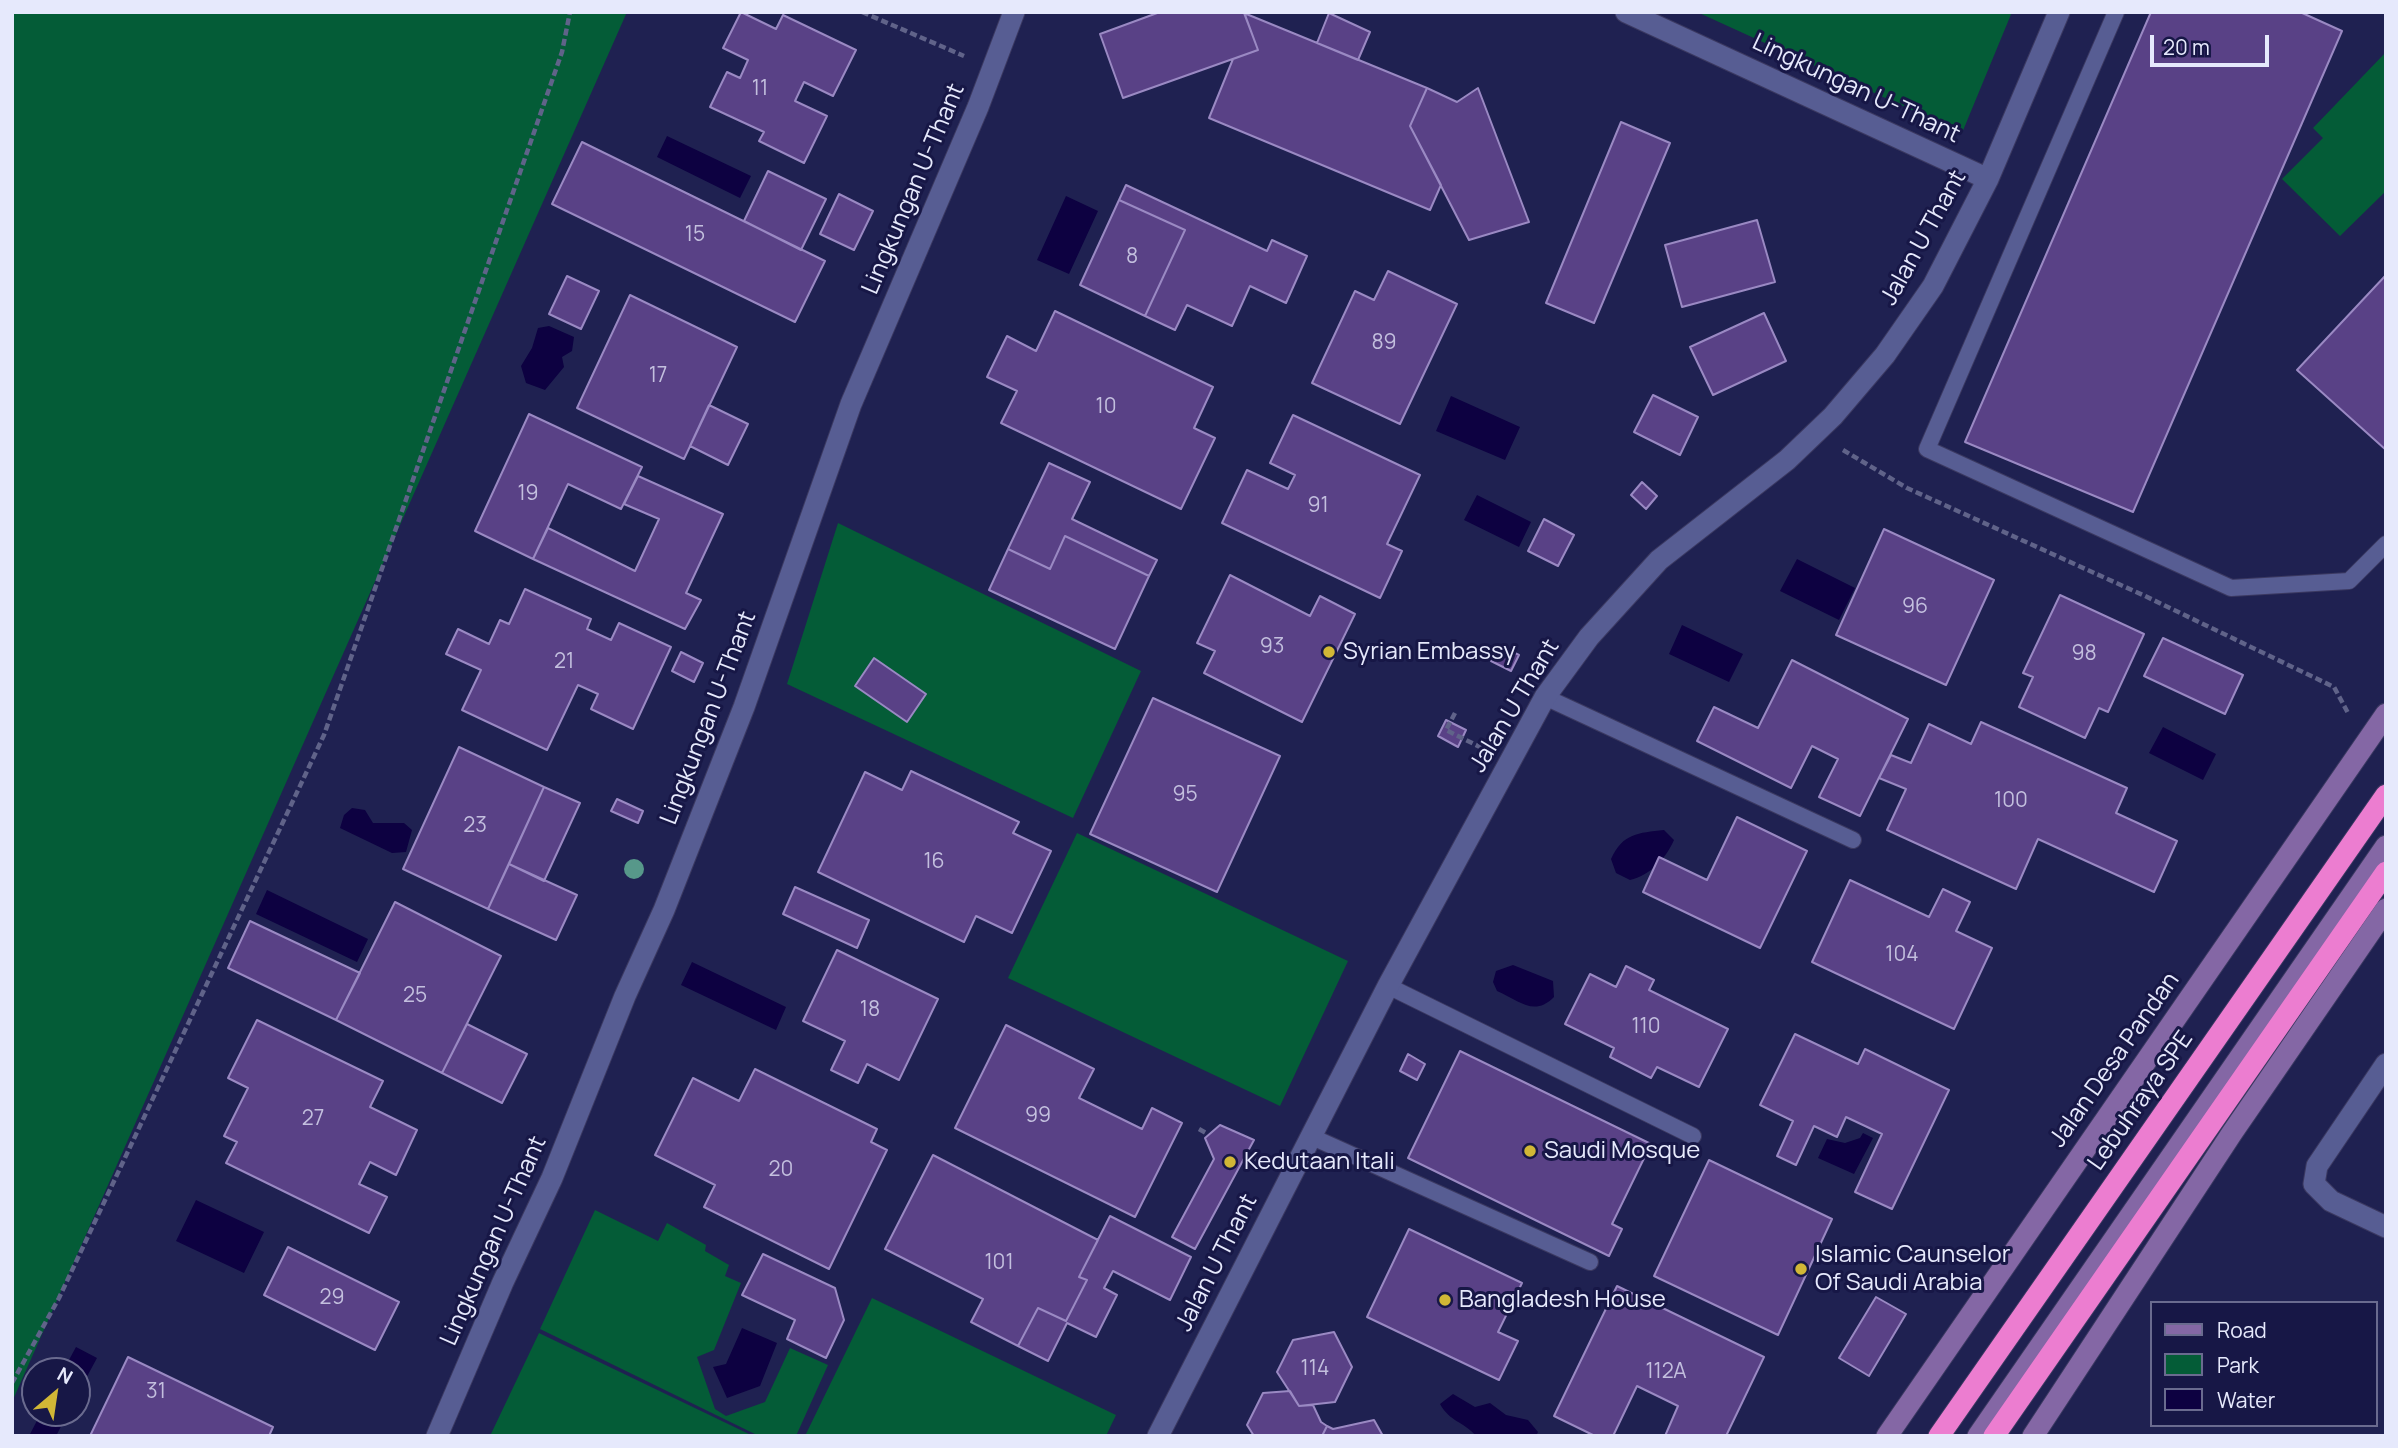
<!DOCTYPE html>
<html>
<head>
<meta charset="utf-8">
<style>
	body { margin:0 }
	#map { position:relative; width:2398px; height:1448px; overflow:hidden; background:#1f2151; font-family:Manrope,sans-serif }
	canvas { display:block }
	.frame { position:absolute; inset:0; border:14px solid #e6e9fc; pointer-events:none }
	.legend { position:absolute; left:2150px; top:1301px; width:228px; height:126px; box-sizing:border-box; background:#171746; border:2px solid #6a6b8f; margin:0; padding:9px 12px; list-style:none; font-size:21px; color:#e6e9fc }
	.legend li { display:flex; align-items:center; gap:14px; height:35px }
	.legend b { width:35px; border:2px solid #6a6b8f }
	.north { position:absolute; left:21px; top:1357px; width:70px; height:70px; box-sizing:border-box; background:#171746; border:2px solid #6a6b8f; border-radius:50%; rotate:29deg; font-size:19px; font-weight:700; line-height:28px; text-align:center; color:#e6e9fc }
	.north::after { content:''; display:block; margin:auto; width:24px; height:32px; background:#d1b736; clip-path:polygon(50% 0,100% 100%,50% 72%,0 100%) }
	.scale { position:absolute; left:2150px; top:35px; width:119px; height:32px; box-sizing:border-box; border:4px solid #e6e9fc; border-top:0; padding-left:9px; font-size:21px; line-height:24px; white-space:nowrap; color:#e6e9fc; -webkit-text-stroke:5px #171746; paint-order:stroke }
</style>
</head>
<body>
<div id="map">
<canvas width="2398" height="1448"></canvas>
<div class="frame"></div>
<ul class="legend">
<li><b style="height:9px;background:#8467a5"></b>Road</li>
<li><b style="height:19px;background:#045c37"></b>Park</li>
<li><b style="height:19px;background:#0d0141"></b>Water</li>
</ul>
<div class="north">N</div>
<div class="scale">20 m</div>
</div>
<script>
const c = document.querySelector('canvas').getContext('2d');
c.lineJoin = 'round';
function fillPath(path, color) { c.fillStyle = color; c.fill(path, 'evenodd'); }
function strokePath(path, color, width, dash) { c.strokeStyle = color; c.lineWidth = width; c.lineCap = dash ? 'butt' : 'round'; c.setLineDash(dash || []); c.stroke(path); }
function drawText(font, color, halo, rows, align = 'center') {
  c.font = font + ' Manrope,sans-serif'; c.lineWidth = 6; c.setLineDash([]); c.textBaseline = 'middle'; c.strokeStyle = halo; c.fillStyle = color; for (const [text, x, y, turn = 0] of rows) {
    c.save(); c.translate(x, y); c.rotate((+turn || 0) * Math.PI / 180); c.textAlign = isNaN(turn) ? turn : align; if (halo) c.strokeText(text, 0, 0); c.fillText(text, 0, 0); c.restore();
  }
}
fillPath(new Path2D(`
	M12 12H627L12 1402Z
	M1697 12H2012L1962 133Z
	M2386 52V191L2340 236 2282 179 2323 138 2313 128Z
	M838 523 1141 671 1073 818 787 684Z
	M1077 833 1348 961 1280 1106 1008 978Z
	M595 1210 658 1241 667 1223 706 1245 705 1251 729 1265 725 1276 741 1283 714 1350 697 1357 715 1409 726 1416 765 1402 790 1348 828 1365 796 1436H759L540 1329Z
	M872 1298 1116 1415 1106 1436H805Z
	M539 1333 753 1436H490Z`), '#045c37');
fillPath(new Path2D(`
	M667 136 751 176 740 198 657 157Z
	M1066 196 1098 211 1069 274 1037 260Z
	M549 326 574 337 572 351 562 357 564 367 545 390 526 383 521 366 532 348 538 328Z
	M1451 396 1520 427 1505 460 1436 431Z
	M1477 495 1531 522 1519 547 1464 520Z
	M1797 559 1855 588 1839 620 1780 591Z
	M1682 625 1743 654 1729 682 1669 654Z
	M2163 727 2216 754 2203 780 2149 753Z
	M352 808 365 810 373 823H404L412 830 406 852 392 853 340 828 344 815Z
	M1664 830 1674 840C1665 860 1650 875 1630 880L1616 873 1611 859C1623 833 1638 833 1664 830Z
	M267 890 368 939 357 962 256 914Z
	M692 962 786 1007 776 1030 681 985Z
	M1513 965 1553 981 1554 997C1534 1017 1520 1001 1497 991L1493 982 1496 971Z
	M1863 1133 1873 1138 1854 1174 1818 1158 1827 1139 1845 1143 1860 1138Z
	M196 1200 264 1232 244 1273 176 1241Z
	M742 1328 777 1343 760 1386 727 1398 713 1367 726 1364Z
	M76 1347 97 1358 77 1395V1371H63Z
	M1453 1394 1475 1407 1490 1403 1506 1415 1528 1420 1538 1432 1536 1436H1476C1463 1421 1450 1422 1440 1404Z
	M41 1413H68L56 1436H29Z`), '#0d0141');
const building = new Path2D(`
	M741 12 776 29 783 15 856 50 833 96 804 82 795 101 827 116 804 163 759 141 764 132 710 107 727 72 740 78 748 60 723 48Z
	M1160 12H1244L1258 50 1123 98 1100 34Z
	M2151 12H2300L2342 31 2133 512 1965 442Z
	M1244 13 1427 88 1410 126 1441 185 1430 210 1209 118 1233 59 1258 50Z
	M1329 13 1370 32 1358 60 1317 43Z
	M1427 88 1457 102 1478 88 1529 222 1469 240 1410 126Z
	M1621 122 1670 143 1594 323 1546 303Z
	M582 142 825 261 795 322 552 204Z
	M768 171 826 199 801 250 744 221Z
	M1126 185 1267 251 1272 240 1307 256 1286 303 1250 286 1232 326 1187 305 1175 330 1145 316 1185 230 1119 200Z
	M839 194 873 211 854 250 820 234Z
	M1119 200 1185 230 1145 316 1080 285Z
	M1757 220 1775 282 1682 307 1665 245Z
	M1388 271 1457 304 1400 424 1312 383 1355 291 1374 300Z
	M2386 275V450L2297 370Z
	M567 276 599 291 581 329 549 314Z
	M630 295 737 347 684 459 577 408Z
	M1055 311 1213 387 1194 428 1215 438 1181 509 1001 423 1017 391 987 377 1007 336 1036 351Z
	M1764 313 1786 361 1713 395 1690 347Z
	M1653 395 1698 417 1680 455 1634 432Z
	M709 405 748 424 728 465 690 446Z
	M529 414 642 467 621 509 568 484 533 559 475 531Z
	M1293 415 1420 475 1387 544 1402 551 1380 598 1222 523 1247 470 1288 489 1295 475 1270 463Z
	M1049 463 1090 482 1072 519 1157 560 1149 576 1065 536 1050 569 1008 549Z
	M638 476 723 514 686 593 701 600 685 629 533 559 548 528 635 571 659 519 624 504Z
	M1642 482 1657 496 1646 509 1631 495Z
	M1544 519 1574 535 1558 566 1528 551Z
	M1884 529 1994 580 1946 685 1836 635Z
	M1065 536 1149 576 1115 649 989 590 1008 549 1050 569Z
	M1230 575 1310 616 1320 596 1355 614 1302 722 1204 673 1215 651 1197 643Z
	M525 589 591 619 587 629 611 640 619 623 671 647 633 729 591 709 598 694 578 685 547 750 462 710 481 670 446 654 458 629 489 644 500 620 509 624Z
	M2060 595 2144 634 2108 712 2099 708 2085 738 2019 707 2033 677 2023 673Z
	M2163 638 2243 675 2225 714 2144 676Z
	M1499 645 1519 655 1511 671 1491 661Z
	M681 652 703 663 694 682 672 671Z
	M874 658 926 694 907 722 855 686Z
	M1792 660 1908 719 1860 816 1819 797 1838 759 1812 746 1791 788 1697 741 1714 707 1758 728Z
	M1153 698 1280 756 1217 892 1090 834Z
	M1446 720 1466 730 1458 747 1438 736Z
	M1981 722 2127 788 2116 813 2177 841 2154 892 2038 839 2016 889 1887 830 1906 789 1879 778 1891 755 1911 763 1929 724 1971 744Z
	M459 747 544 787 488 909 403 869Z
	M911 771 1019 822 1013 833 1051 851 1012 933 976 916 964 942 818 872 865 772 902 790Z
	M544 787 580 803 544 881 509 864Z
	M617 799 643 811 638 823 611 811Z
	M1737 817 1807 851 1760 948 1643 892 1659 857 1707 880Z
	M509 864 577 895 556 940 488 909Z
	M1850 880 1929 917 1943 889 1970 902 1956 931 1992 948 1954 1029 1812 962Z
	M795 887 869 920 857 948 783 914Z
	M395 902 501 956 442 1073 336 1020Z
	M250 921 360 973 336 1020 228 968Z
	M837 950 938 999 899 1080 867 1064 858 1083 831 1070 845 1041 803 1021Z
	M1626 966 1654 980 1649 990 1728 1029 1699 1087 1657 1067 1651 1078 1610 1057 1614 1048 1565 1024 1590 974 1616 987Z
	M257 1020 383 1081 370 1107 417 1130 396 1175 370 1162 359 1184 387 1197 369 1233 226 1163 237 1142 224 1136 248 1088 228 1078Z
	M467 1024 527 1054 502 1103 442 1073Z
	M1006 1025 1094 1069 1079 1098 1142 1129 1152 1108 1182 1123 1135 1217 955 1128Z
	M1795 1034 1858 1064 1865 1049 1949 1090 1892 1209 1855 1192 1882 1134 1846 1117 1837 1137 1814 1126 1796 1165 1777 1156 1793 1121 1760 1105Z
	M1460 1051 1651 1144 1612 1224 1622 1229 1609 1256 1408 1158Z
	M1408 1054 1425 1064 1417 1080 1400 1071Z
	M755 1069 877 1129 871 1142 887 1150 829 1269 704 1207 715 1185 655 1155 693 1078 739 1101Z
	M1220 1125 1254 1140 1195 1249 1172 1237 1214 1159 1205 1138Z
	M933 1155 1098 1240 1079 1277 1087 1280 1066 1321 1038 1308 1018 1346 971 1322 983 1299 885 1249Z
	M1709 1160 1832 1219 1778 1335 1654 1276Z
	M1110 1216 1191 1257 1170 1300 1113 1271 1104 1288 1117 1295 1096 1337 1067 1323 1048 1361 1018 1346 1038 1308 1066 1321 1087 1280 1079 1277Z
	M1409 1229 1522 1283 1498 1332 1518 1341 1499 1380 1367 1317Z
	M288 1247 399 1302 375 1350 264 1295Z
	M763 1254 835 1288 844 1320 826 1358 787 1339 795 1320 742 1295Z
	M1617 1286 1764 1357 1726 1436H1665L1678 1406 1637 1386 1613 1436H1595L1554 1416Z
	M1876 1297 1906 1314 1869 1376 1839 1358Z
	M1334 1332 1352 1367 1335 1402 1299 1406 1277 1372 1293 1340Z
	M128 1357 273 1427 269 1436H90Z
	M1290 1391 1299 1406 1313 1405 1321 1422 1327 1426 1322 1436H1254L1247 1425 1263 1393Z
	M1374 1420 1383 1436H1322L1327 1426 1333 1429Z`);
fillPath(building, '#594186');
strokePath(building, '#9a89c3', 2);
const lane = new Path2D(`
	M2116 12 1927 449 2231 588 2349 581 2386 544
	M1545 697 1853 840
	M1388 986 1693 1136
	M1310 1136 1590 1262`);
const street = new Path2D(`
	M1626 12 1988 179
	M2386 1064 2317 1166 2314 1184 2331 1201 2386 1227
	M437 1436 503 1282 552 1178 625 996 664 910 744 707 851 404 978 107 1014 12
	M1158 1436 1388 986 1545 697 1589 637 1659 560 1787 460 1833 416 1885 355 1933 286 1988 179 2059 12`);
const secondary = new Path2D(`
	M1887 1436 2386 714
	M1978 1436 2386 846
	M2033 1436 2232 1133 2386 909`);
const highway = new Path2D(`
	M1939 1436 2386 795
	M1994 1436 2386 872`);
strokePath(lane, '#3b3961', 18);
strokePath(street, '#3b3961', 23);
strokePath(secondary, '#3b3961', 23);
strokePath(highway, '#3b3961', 23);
strokePath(new Path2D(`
	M862 12 964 56
	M1843 450 1907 488 2145 596 2334 687 2348 713
	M1455 713 1446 730 1484 749
	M1199 1129 1206 1133
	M1246 1154 1264 1164
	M12 1383 59 1298 324 735 562 52 570 12`), '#606389', 4.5, [7, 3.5]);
strokePath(lane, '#575d93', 16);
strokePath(street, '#575d93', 21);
strokePath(secondary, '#8467a5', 21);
strokePath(highway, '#ec7dd0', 21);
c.fillStyle = '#57988a';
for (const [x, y] of [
	[634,869]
]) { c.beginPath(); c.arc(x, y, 10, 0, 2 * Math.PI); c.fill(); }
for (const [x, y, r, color] of [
	[1329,652,7,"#d1b736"],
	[1530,1151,7,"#d1b736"],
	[1230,1162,7,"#d1b736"],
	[1801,1269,7,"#d1b736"],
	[1445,1300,7,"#d1b736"]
]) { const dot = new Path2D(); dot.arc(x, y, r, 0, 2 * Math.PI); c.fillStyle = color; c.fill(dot); strokePath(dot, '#171746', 2.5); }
drawText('21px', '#c3bfde', null, [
	["11",760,89],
	["15",695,235],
	["8",1132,257],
	["89",1384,343],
	["17",658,376],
	["10",1106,407],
	["19",528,494],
	["91",1318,506],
	["96",1915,607],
	["93",1272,647],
	["98",2084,654],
	["21",564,662],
	["95",1185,795],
	["100",2011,801],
	["23",475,826],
	["16",934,862],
	["104",1902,955],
	["25",415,996],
	["18",870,1010],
	["110",1646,1027],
	["99",1038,1116],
	["27",313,1119],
	["20",781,1170],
	["101",999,1263],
	["29",332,1298],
	["114",1315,1369],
	["112A",1666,1372],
	["31",156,1392]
]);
drawText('24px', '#e6e9fc', '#171746', [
	["Lingkungan U-Thant",1856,89,25],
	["Lingkungan U-Thant",914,189,-67],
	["Jalan U Thant",1924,238,-61],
	["Jalan U Thant",1515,706,-59],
	["Lingkungan U-Thant",709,718,-69],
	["Jalan Desa Pandan",2115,1060,-55],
	["Lebuhraya SPE",2141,1101,-55],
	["Lingkungan U-Thant",494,1241,-66],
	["Jalan U Thant",1217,1263,-63]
]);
drawText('24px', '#e6e9fc', '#171746', [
	["Syrian Embassy",1343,652],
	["Saudi Mosque",1544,1151],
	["Kedutaan Itali",1244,1162],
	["Islamic Caunselor",1815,1255],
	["Of Saudi Arabia",1815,1283],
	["Bangladesh House",1459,1300]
], 'left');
</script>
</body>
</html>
